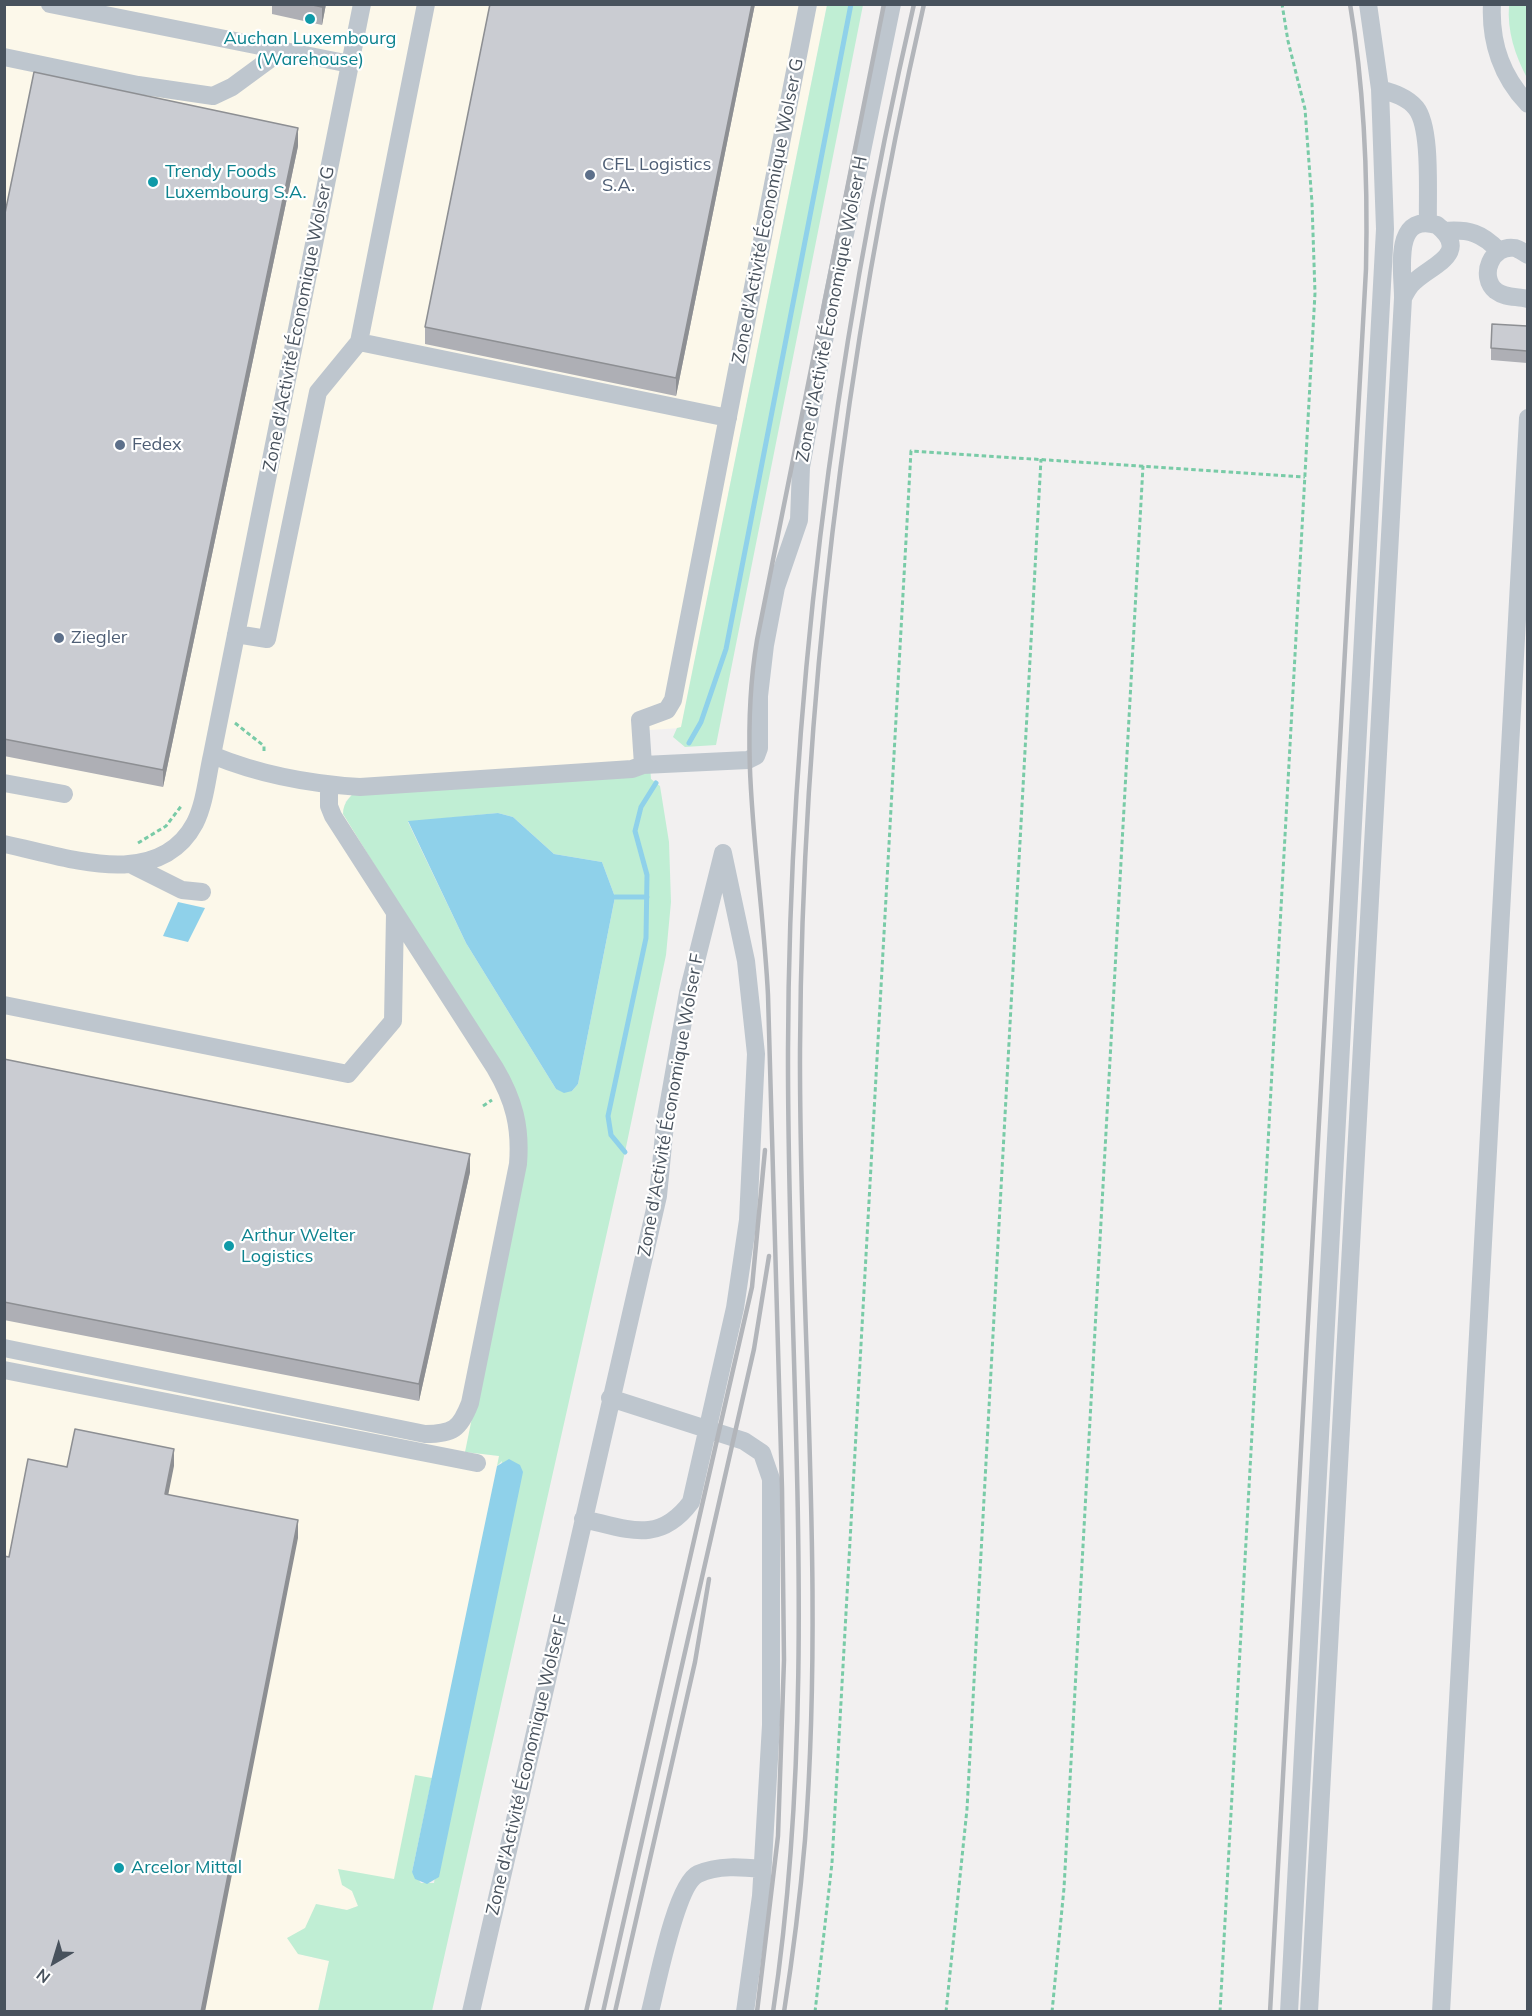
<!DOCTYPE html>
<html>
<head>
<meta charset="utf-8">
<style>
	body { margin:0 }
	#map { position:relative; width:1532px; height:2016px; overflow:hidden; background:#f2f0f0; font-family:Mulish,sans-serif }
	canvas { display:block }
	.frame { position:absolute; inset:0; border:6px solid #48525d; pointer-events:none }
	.north { position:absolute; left:24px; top:1932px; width:60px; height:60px; -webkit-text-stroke:4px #fff; paint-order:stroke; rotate:218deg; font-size:16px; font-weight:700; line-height:24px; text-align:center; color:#48525d }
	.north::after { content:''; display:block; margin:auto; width:21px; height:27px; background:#48525d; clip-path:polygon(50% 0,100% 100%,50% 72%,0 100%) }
</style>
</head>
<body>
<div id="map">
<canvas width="1532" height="2016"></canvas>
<div class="frame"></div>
<div class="north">N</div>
</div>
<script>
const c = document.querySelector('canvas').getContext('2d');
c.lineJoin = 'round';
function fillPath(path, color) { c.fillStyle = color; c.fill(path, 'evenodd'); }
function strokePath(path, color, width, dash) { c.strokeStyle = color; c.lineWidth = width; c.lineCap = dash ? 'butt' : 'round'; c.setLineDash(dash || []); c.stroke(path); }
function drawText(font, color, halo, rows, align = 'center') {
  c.font = font + ' Mulish,sans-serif'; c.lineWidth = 4.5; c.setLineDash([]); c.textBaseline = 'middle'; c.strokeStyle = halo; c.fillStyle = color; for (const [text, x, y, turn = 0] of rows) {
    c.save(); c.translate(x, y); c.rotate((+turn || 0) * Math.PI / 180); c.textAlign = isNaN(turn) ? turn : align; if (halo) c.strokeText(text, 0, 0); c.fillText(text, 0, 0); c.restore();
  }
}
fillPath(new Path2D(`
	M5 5H827L681 728 649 730 650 764 360 787 345 802 499 1066 525 1140 466 1452 499 1456 439 1877 394 1880 352 1891 358 1906 347 1910 316 1904 298 1954 329 1961 318 2011 5 2012Z`), '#fcf8ea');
fillPath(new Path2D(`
	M827 5H863L716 745 685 747 673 737 677 728 681 727Z
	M1509 5H1527V78C1515 55 1507 31 1509 5Z
	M650 764 651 779 660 786 669 842 671 902 666 955 625 1152 432 2011H318L329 1961 298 1954 287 1938 305 1928 316 1904 347 1910 358 1906 352 1891 342 1885 338 1869 394 1879 415 1775 432 1778 412 1872 421 1883H434L502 1461 497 1466 499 1456 465 1452 524 1163 499 1066 343 814C343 801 352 795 360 787ZM498 813 513 817 554 854 602 862 615 897 578 1084 572 1091 556 1089 466 943 408 822Z`), '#c0eed4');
fillPath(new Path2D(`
	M498 813 513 817 554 854 602 862 615 897 578 1084 572 1091 564 1093 556 1089 466 943 408 821Z
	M178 902 205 908 188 942 163 936Z
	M509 1459 520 1465 523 1472 439 1877 427 1884 415 1879 412 1872 497 1466Z`), '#8fd1ea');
strokePath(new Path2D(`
	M689 743 701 722 726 649 851 4
	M615 897H647
	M625 1152 611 1135 608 1116 646 938 647 875 635 831 641 807 656 783`), '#8fd1ea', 5);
strokePath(new Path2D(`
	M235 723 264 746V754
	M138 843 166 826 182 805
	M483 1106 492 1100
	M815 2012 832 1863 911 451 1305 477
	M946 2012 967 1809 1041 459
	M1052 2012 1064 1888 1143 466
	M1220 2012 1315 293 1312 203 1305 109 1288 41 1282 4`), '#79cba7', 3, [4.5, 3]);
strokePath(new Path2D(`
	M50 4 350 64
	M1492 4C1490 42 1502 77 1528 104
	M4 57 138 85 213 96 232 87 281 51
	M1380 89C1393 93 1407 97 1416 108 1432 128 1427 196 1428 223
	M1444 231C1469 229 1482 233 1499 251
	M1528 255C1524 253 1519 249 1515 248 1492 244 1478 276 1496 291 1505 298 1517 296 1528 299
	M359 342 728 418
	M236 634 267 639 318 392 359 342 426 4
	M212 755C258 774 311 784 360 787L632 769 643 765 748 760 756 756 759 748V696L765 645 776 587 799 520 801 467 831 303 892 4
	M643 765 640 720 667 710 673 700 808 4
	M4 783 64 794
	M4 844C64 856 158 893 195 823 205 803 207 777 212 755L362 4
	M134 866 182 890 202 892
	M4 1005 348 1074 393 1021 395 914
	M4 1348 425 1434C453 1434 460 1429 470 1403L518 1164C521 1127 514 1100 495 1068L333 816 329 806V785
	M4 1370 477 1463
	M610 1398 744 1441 762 1453 771 1479V1725L761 1896 745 2012
	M471 2012 658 1196 665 1124 688 993 723 853 746 961 756 1054 748 1220 735 1308 691 1502C659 1545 628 1529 583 1519
	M650 2012C657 1985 676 1884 698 1874 718 1865 741 1867 762 1869
	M1289 2012 1385 229 1380 89 1368 4
	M1309 2012 1403 298C1403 271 1392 212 1437 225 1472 254 1431 265 1414 282 1409 286 1406 292 1403 298
	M1441 2012 1528 418`), '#bec6ce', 18);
strokePath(new Path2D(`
	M586 2012 752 1287 765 1150
	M603 2012 754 1349 769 1256
	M615 2012 695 1662 709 1579
	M757 2012 778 1836 784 1660 782 1489 768 995C762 876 737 759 757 640L884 4
	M773 2012C821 1692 787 1371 788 1050 789 697 835 348 914 4
	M784 2012C793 1955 800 1898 805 1840 825 1577 799 1313 800 1050 802 697 846 348 924 4
	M1270 2012 1366 269C1368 180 1365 92 1350 4`), '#b2b5ba', 4.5);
fillPath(new Path2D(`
	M272 4H326L322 25 272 14Z
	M755 4 676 396 425 344V327Z
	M298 146 163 787 4 756V218Z
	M1527 326V363L1491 360V348Z
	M4 1059 470 1172 419 1401 4 1320Z`), '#aeafb5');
fillPath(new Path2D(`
	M322 4H326L322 25Z
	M752 4H755L676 396V378Z
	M298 128V146L163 787V770Z
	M470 1154V1172L419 1401V1384Z
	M174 1449V1466L165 1511V1494Z
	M298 1520V1538L205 2012H201Z`), '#8d8f93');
const building = new Path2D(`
	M308 4H322V7Z
	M490 4H752L676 378 425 327Z
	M34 72 298 128 163 770 4 739V218Z
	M1492 324 1527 326V351L1491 348Z
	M4 1059 470 1154 419 1384 4 1302Z
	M75 1429 174 1449 165 1494 298 1520 201 2012H4V1556L9 1557 28 1459 67 1467Z`);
fillPath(building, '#caccd2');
strokePath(building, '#8d8f93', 1.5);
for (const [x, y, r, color] of [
	[310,19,6,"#0f9aa8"],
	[590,175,6,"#5c6f8a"],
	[153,182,6,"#0f9aa8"],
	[120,445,6,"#5c6f8a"],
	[59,638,6,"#5c6f8a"],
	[229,1246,6,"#0f9aa8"],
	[119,1868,6,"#0f9aa8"]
]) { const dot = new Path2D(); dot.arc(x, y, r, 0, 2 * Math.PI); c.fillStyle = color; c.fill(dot); strokePath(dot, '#fff', 2); }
drawText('18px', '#0d838f', '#fff', [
	["Auchan Luxembourg",310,39,"center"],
	["(Warehouse)",310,60,"center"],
	["Trendy Foods",165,172],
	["Luxembourg S.A.",165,193],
	["Arthur Welter",241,1236],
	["Logistics",241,1257],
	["Arcelor Mittal",131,1868]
], 'left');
drawText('18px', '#4e5e75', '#fff', [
	["CFL Logistics",602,165],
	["S.A.",602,186],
	["Fedex",132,445],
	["Ziegler",71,638]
], 'left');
drawText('18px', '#48525d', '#fff', [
	["Zone d'Activité Économique Wolser G",768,211,-79],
	["Zone d'Activité Économique Wolser H",832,309,-79],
	["Zone d'Activité Économique Wolser G",299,319,-79],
	["Zone d'Activité Économique Wolser F",671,1105,-80],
	["Zone d'Activité Économique Wolser F",527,1765,-77]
]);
</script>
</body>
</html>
